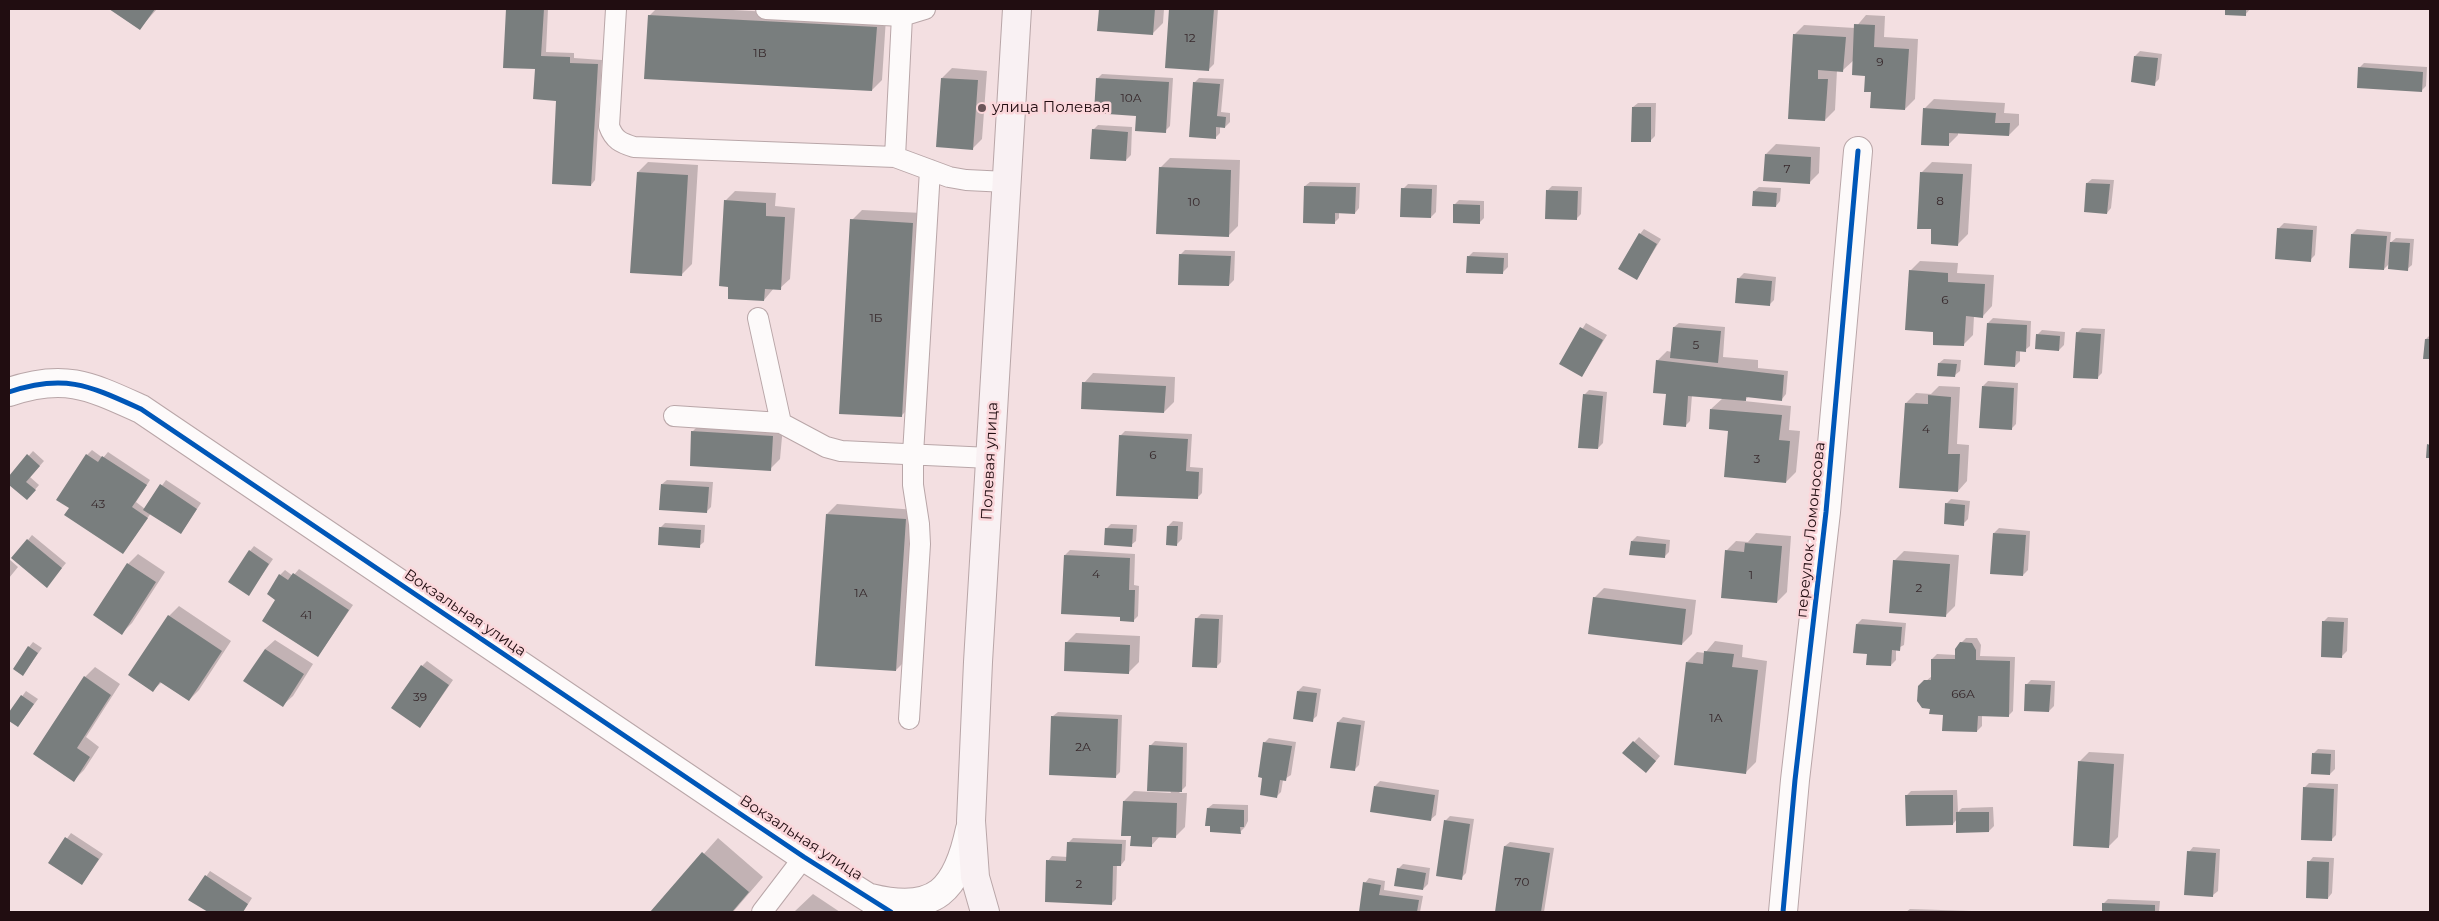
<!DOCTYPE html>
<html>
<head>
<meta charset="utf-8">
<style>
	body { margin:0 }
	#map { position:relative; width:2439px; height:921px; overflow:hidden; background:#f3dfe1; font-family:Montserrat,sans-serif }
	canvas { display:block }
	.frame { position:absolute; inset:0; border:10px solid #210d11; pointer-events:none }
</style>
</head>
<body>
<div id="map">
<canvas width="2439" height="921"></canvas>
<div class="frame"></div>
</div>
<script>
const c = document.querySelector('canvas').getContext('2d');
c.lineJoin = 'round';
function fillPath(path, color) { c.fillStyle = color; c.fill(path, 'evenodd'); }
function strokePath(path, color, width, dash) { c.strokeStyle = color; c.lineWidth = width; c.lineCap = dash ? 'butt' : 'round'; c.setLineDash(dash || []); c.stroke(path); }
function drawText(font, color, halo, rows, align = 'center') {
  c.font = font + ' Montserrat,sans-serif'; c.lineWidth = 5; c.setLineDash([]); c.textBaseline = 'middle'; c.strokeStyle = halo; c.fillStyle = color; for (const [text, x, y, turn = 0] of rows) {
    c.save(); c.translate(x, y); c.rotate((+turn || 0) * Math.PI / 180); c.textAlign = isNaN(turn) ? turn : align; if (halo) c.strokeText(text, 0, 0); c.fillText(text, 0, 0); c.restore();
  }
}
fillPath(new Path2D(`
	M112 9H157L140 28Z
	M508 9H548L546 52 574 53V58L602 60 595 180 591 185 558 100 536 68 504 67Z
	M656 9H714L886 18 882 80 872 90 649 16Z
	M1100 9H1164L1163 23 1153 33 1098 29Z
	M1171 9H1218L1214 64 1209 69 1166 66Z
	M2226 9H2250L2245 15 2226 14Z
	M1866 15 1885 16 1884 37 1918 39 1915 99 1905 109 1873 91 1866 75 1854 60 1843 70H1837L1835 110 1825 120 1794 35 1804 25 1855 28Z
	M2140 51 2162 54 2159 79 2154 84 2135 56Z
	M2364 63 2427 67 2426 86 2421 91 2359 68Z
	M952 68 987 71 982 139 972 149 942 78Z
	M1102 74 1173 78 1170 126 1165 131 1137 114 1097 79Z
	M1199 78 1224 79 1221 112 1230 113V122L1225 127H1220V133L1215 138 1194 83Z
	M1934 99 2005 103 2004 113 2019 114V125L2009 135 1958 132V135L1948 145 1924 109Z
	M1638 103H1656L1655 136 1650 141 1633 107Z
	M1098 125 1132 127 1131 155 1126 160 1093 130Z
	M1776 144 1820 147 1819 173 1809 183 1766 154Z
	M1170 158 1240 160 1238 226 1228 236 1160 168Z
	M648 162 698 165 692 264 682 274 638 172Z
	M1932 162 1972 164 1968 234 1958 244 1933 228 1922 172Z
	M2092 179 2114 180 2111 208 2107 213 2087 183Z
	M1310 182 1360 183 1359 208 1355 213 1339 212V218L1334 223 1305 186Z
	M1408 184 1437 185 1436 212 1431 217 1403 189Z
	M1552 186 1582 187 1581 214 1576 219 1548 190Z
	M1759 187 1781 188 1780 201 1776 206 1754 191Z
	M735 191 776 193 775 206 795 208 790 279 780 288H774L764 300 725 201Z
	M1459 200 1484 201V218L1479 223 1454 205Z
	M862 210 922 213 911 406 901 416 852 220Z
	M2284 223 2317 226 2315 255 2310 260 2279 228Z
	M1644 229 1661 239 1637 278 1640 234Z
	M2357 229 2391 232 2390 243 2396 238 2414 239 2412 265 2407 269 2389 264 2384 269 2352 234Z
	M1185 250 1235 251 1234 280 1229 285 1180 255Z
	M1473 252 1508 253V267L1503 272 1468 257Z
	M1920 261 1958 263 1957 273 1994 275 1992 306 1983 316H1974L1973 335 1963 345 1935 330 1910 271Z
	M1744 273 1776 277 1774 300 1769 305 1739 278Z
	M1993 318 2031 321 2030 346 2025 350H2020V361L2015 366 1988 323Z
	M1586 323 1607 335 1582 376 1561 364Z
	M1679 323 1725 327 1723 357 1758 360V368L1788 371 1786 394 1782 399 1749 396 1744 401 1791 406 1789 430 1800 431 1796 472 1786 482 1729 430 1711 409 1723 398 1692 395 1690 421 1685 426 1668 394 1657 361 1667 351 1672 352 1674 327Z
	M2082 328 2105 329 2102 373 2097 378 2078 332Z
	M2042 330 2065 332 2064 345 2059 350 2037 335Z
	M2430 335V358H2425L2426 339Z
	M1944 359 1961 360 1960 371 1955 375 1939 363Z
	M1093 373 1175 377 1174 402 1164 412 1084 383Z
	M1988 381 2018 383 2016 424 2011 429 1983 386Z
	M1939 386 1960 387 1957 444 1969 445 1967 481 1958 491 1906 403 1916 393 1931 394Z
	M1589 390 1607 392 1603 443 1598 448 1584 395Z
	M702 422 783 426 780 459 770 469 692 432Z
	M1125 431 1192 434 1190 467 1203 468 1202 493 1197 498 1120 436Z
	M92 450 103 458 108 452 150 480 136 502 145 509 166 480 201 503 181 533 151 513 123 553 70 507 87 455Z
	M33 451 44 461 30 477 39 485 27 499 9 483V478Z
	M667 480 713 482 711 507 706 512 662 484Z
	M1951 499 1970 501 1968 519 1963 524 1946 504Z
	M837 504 916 510 906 660 896 670 827 514Z
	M1173 521 1183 522 1182 539 1177 544 1168 526Z
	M665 523 705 525 704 542 699 546 660 528Z
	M1111 524 1137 525 1136 541 1131 545 1106 529Z
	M1999 528 2030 531 2028 570 2023 575 1994 533Z
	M1756 533 1791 536 1787 592 1777 602 1726 551 1736 541 1748 542Z
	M32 535 66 563 51 581 28 540Z
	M1637 536 1670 540 1669 552 1664 557 1632 541Z
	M254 546 273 559 249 594 250 551Z
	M1070 550 1135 554 1134 585 1139 586 1138 616 1133 621 1121 616 1065 555Z
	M1904 551 1959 555 1955 606 1945 616 1894 561Z
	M138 554 165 572 132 623 122 633 128 564Z
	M9 559 18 567 9 578Z
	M299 569 353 605 318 656 277 599 280 575 285 570 293 576Z
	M1604 588 1696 600 1692 634 1682 644 1594 598Z
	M179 606 231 641 199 690 189 700 162 682 153 690 169 616Z
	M1201 614 1223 615 1221 662 1216 667 1196 619Z
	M2328 617 2348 618 2347 651 2342 656 2323 622Z
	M1862 619 1906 623 1904 645 1896 649V660L1891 665 1868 653 1857 624Z
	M1076 633 1140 636 1139 662 1129 672 1066 643Z
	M1966 638H1977L1981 645 1980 656 2015 657 2013 711 2008 716 1982 715V726L1977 731 1931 707 1919 687 1932 676V659L1937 654 1956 655 1961 643Z
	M275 640 313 664 293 696 283 705 265 649Z
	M1715 641 1743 645 1742 657 1767 661 1756 762 1746 772 1687 662 1697 652 1705 653Z
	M33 642 42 648 23 674 29 647Z
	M427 661 453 680 424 722 422 666Z
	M95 667 120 684 86 737 99 747 84 770 74 780 34 754 85 677Z
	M2031 680 2055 681 2054 706 2049 711 2026 685Z
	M1303 686 1321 689 1317 716 1312 720 1298 691Z
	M26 691 38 699 18 726 9 719V714Z
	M1058 712 1122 715 1120 772 1115 777 1053 716Z
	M1343 717 1365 721 1359 765 1354 770 1338 722Z
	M1639 737 1660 756 1651 767 1624 752Z
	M1269 738 1296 742 1291 775 1283 780 1281 792 1277 796 1263 777 1264 743Z
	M1155 741 1187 743 1186 786 1179 793H1187L1185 827 1175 837 1160 836 1151 846 1132 835 1124 801 1134 791 1171 793 1150 746Z
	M2318 749 2335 750V769L2330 774 2313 754Z
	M2089 752 2124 754 2118 837 2108 847 2079 762Z
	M1380 781 1439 790 1436 815 1431 819 1375 786Z
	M2309 783 2338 784 2336 835 2331 840 2304 788Z
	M1957 790 1958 812 1962 808 1993 807 1994 826 1989 831 1957 819 1953 824 1906 796 1911 791Z
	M1213 804 1248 805V821L1245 827 1240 832 1211 825 1208 808Z
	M1450 816 1474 819 1466 873 1461 878 1445 821Z
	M71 833 103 854 82 884 49 863Z
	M718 838 763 877 733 912H652Z
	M1073 838 1126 840 1125 860 1121 865H1117L1116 899 1111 904 1048 861 1052 856 1068 857V843Z
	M1510 842 1554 848 1544 912H1496L1505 846Z
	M2193 847 2220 849 2218 891 2213 895 2189 852Z
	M2313 857 2334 858 2332 893 2328 898 2309 862Z
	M1403 864 1430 868 1428 884 1423 889 1398 869Z
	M210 871 252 898 243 912H210L190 899Z
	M1369 878 1385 881 1384 890 1423 896 1420 912H1360L1365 883Z
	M813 894 840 912H794Z
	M2108 899 2160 901 2159 912H2103V904Z
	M1910 909 2003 912H1906Z`), '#0003');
fillPath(new Path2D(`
	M109 9H155L140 30Z
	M506 9H544L541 56 570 57V63L598 64 591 186 552 184 556 101 533 99 535 69 503 68Z
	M1099 9H1155L1153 35 1097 31Z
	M1169 9H1214L1209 71 1165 68Z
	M2225 9H2246V16L2225 15Z
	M648 15 877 27 872 91 644 79Z
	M1854 24 1875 25 1874 47 1909 49 1905 110 1870 108 1871 92H1864L1865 76 1852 75Z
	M1793 34 1846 37 1843 72 1818 70V79H1828L1825 121 1788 119Z
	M2134 56 2158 58 2155 86 2131 82Z
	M2358 67 2423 72 2422 92 2357 88Z
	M941 78 978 80 973 150 936 147Z
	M1096 78 1169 82 1166 133 1135 131 1136 116 1094 113Z
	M1193 82 1220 84 1217 116 1226 117 1225 128 1216 127V139L1189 137Z
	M1632 107H1651V142H1631Z
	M1923 108 1996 113 1995 123H2010L2009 136 1949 133V146L1921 145Z
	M1092 129 1128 132 1126 161 1090 159Z
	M1765 154 1811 157 1810 184 1763 181Z
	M1159 167 1231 170 1229 237 1156 234Z
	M637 172 688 175 682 276 630 273Z
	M1920 172 1963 174 1958 246 1931 244V229H1917Z
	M2086 183 2110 184 2107 214 2084 212Z
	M1304 186 1356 187 1355 214 1335 213V224L1303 223Z
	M1401 188 1432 189 1431 218 1400 217Z
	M1546 190 1578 191 1577 220 1545 219Z
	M1753 191 1777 193 1776 207 1752 206Z
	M724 200 766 203V216L785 217 781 290 765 289 764 301 728 299V287L719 286Z
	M1453 204 1480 205V224L1453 223Z
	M850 219 913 223 902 417 839 414Z
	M2277 228 2313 230 2311 262 2275 259Z
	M1639 233 1657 244 1637 280 1618 269Z
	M2351 234 2387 236 2384 270 2349 268Z
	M2390 242 2410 243 2408 271 2388 269Z
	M1179 254 1231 256 1229 286 1178 285Z
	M1467 256 1504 258 1503 274 1466 273Z
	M1909 270 1948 273V282L1985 284 1983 318 1966 316 1964 346 1933 345V332L1905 330Z
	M1737 278 1772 281 1770 306 1735 303Z
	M1987 323 2027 325 2026 352 2016 351 2015 367 1984 365Z
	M1580 327 1603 340 1582 377 1559 364Z
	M1673 327 1721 331 1718 363 1670 358Z
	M2076 332 2101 334 2098 379 2073 378Z
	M2036 334 2060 336 2059 351 2035 349Z
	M2425 339H2430V359H2423Z
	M1656 360 1784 375 1782 401 1746 397V401L1688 396 1686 427 1663 425 1666 394 1653 393Z
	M1938 363 1957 364 1955 377 1937 376Z
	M1082 382 1166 386 1164 413 1081 409Z
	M1982 386 2014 388 2012 430 1979 428Z
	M1583 394 1603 396 1598 449 1578 448Z
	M1928 395 1951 397 1948 454H1960L1958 492 1899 488 1905 403 1928 404Z
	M1710 409 1782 415 1779 440 1790 441 1786 483 1724 477 1728 431 1709 429Z
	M691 431 773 436 771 471 690 466Z
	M1119 435 1188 439 1186 471 1199 472 1198 499 1116 496Z
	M2427 444 2430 445V458H2426Z
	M27 454 40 466 26 482 36 490 27 500 9 485V476Z
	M86 454 98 462 102 456 147 485 132 507 148 518 123 554 64 515 69 508 56 500Z
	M160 484 197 509 181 534 143 510Z
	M661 484 709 487 707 513 659 510Z
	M1945 503 1965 505 1964 526 1944 524Z
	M826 514 906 519 896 671 815 666Z
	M1167 526H1178L1177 546 1166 545Z
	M659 527 701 530 700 548 658 545Z
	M1105 528 1133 529 1132 547 1104 545Z
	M1993 533 2026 535 2023 576 1990 574Z
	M27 539 62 568 47 588 11 558Z
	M1631 541 1666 544 1665 558 1629 555Z
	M1745 543 1782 546 1777 603 1721 598 1725 550 1744 552Z
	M249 550 269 564 249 596 228 582Z
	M1064 555 1130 558 1129 590H1135L1134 622 1120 621V617L1061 614Z
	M1893 560 1950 564 1946 617 1889 613Z
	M127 563 156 582 122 635 93 615Z
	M293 573 349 610 318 657 262 621 275 600 267 594 279 574 288 580Z
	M1593 597 1686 609 1682 645 1588 634Z
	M168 615 222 651 189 701 160 682 153 692 128 675Z
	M1195 618 1219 619 1217 668 1192 667Z
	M2322 621 2344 622 2342 658 2321 657Z
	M1856 624 1902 627 1900 651 1892 650 1891 666 1866 665 1867 654 1853 653Z
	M1065 642 1130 645 1129 674 1064 671Z
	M1960 642 1972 643 1976 650V660L2010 661 2009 717 1978 716 1977 732 1942 731 1943 715 1929 714 1930 709 1922 708 1917 701 1918 686 1924 680H1931V659H1955V649Z
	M28 646 38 653 23 676 13 669Z
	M265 649 304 674 283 707 243 681Z
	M1704 651 1734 654 1732 667 1758 670 1746 774 1674 765 1686 662 1703 664Z
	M421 665 449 685 420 728 391 708Z
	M84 676 111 695 77 748 90 757 74 782 33 754Z
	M2025 684 2051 685 2049 712 2024 711Z
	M1297 691 1317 693 1313 722 1293 719Z
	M21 695 34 704 18 727 9 721V712Z
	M1051 716 1118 719 1116 778 1049 775Z
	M1337 722 1361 725 1355 771 1330 768Z
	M1633 741 1656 761 1646 773 1622 753Z
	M1263 742 1292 746 1286 781 1280 780 1277 798 1260 795 1262 778 1258 777Z
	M1149 745 1183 747 1182 792 1147 791Z
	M2312 753 2331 754 2330 775 2311 774Z
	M2078 761 2114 764 2109 848 2073 846Z
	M1374 786 1435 795 1431 821 1370 812Z
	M2303 787 2334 789 2332 841 2301 840Z
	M1905 795H1953V825L1906 826Z
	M1123 801 1177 803 1176 838 1152 837V847L1130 846 1131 836H1121Z
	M1207 808 1244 810V827H1240L1241 834 1210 832V826H1205Z
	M1956 812H1989V832L1956 833Z
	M1444 820 1470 824 1462 880 1436 876Z
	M65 837 99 859 82 885 48 863Z
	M1067 842 1122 844 1121 866H1113L1112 905 1045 902 1046 860 1066 861Z
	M1504 846 1550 853 1541 912H1495Z
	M2187 851 2216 853 2213 897 2184 895Z
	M702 852 749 892 732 912H650Z
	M2307 861 2329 862 2328 899 2306 898Z
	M1397 868 1426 873 1423 890 1394 886Z
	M205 875 248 904 243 912H208L188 900Z
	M1363 882 1381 885 1379 895 1419 900 1417 912H1359Z
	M2102 903 2155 905V912H2102Z`), '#797e7e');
const lane = new Path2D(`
	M616 9 609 126C614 140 621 143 634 147L895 157 949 177 966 180 1007 182
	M766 9 902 16 925 9
	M895 157 902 16
	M758 318 781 423
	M674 416 781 423 826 447 841 451 990 458
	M909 719 920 544 919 524 913 485V454L930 170
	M762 912 804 857`);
const street = new Path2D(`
	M9 392C65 373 90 386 141 409L804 857 891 912
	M871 898C936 914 957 890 970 829
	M1783 912 1795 780 1826 512 1858 151`);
const secondary = new Path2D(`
	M985 912 975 877 971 821 978 662 1017 9`);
strokePath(lane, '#b9a6a8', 22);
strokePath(street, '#b9a6a8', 30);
strokePath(secondary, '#b9a6a8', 30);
strokePath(lane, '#fdfafa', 20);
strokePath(street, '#fdfafa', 28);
strokePath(secondary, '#f9f1f3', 28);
strokePath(new Path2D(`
	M9 392C65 373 90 386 141 409L804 857 891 912
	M1783 912 1795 780 1826 512 1858 151`), '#0057b8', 5);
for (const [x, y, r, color] of [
	[982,108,5,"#6a565a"]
]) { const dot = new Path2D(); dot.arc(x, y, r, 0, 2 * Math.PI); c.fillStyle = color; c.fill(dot); strokePath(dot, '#fbd7db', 2); }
drawText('12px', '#37292c', null, [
	["12",1190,38],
	["1В",760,53],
	["9",1880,62],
	["10А",1131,98],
	["7",1787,169],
	["8",1940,201],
	["10",1194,202],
	["6",1945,300],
	["1Б",876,318],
	["5",1696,345],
	["4",1926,429],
	["6",1153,455],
	["3",1757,459],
	["43",98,504],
	["4",1096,574],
	["1",1751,575],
	["2",1919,588],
	["1А",861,593],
	["41",306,615],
	["66А",1963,694],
	["39",420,697],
	["1А",1716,718],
	["2А",1083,747],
	["70",1522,882],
	["2",1079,884]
]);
drawText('15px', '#210d11', '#fbd7db', [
	["улица Полевая",992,108]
], 'left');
drawText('15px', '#210d11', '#fbd7db', [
	["Полевая улица",990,461,-87],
	["переулок Ломоносова",1811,530,-84],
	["Вокзальная улица",465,613,34],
	["Вокзальная улица",801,838,33]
]);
</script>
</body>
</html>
